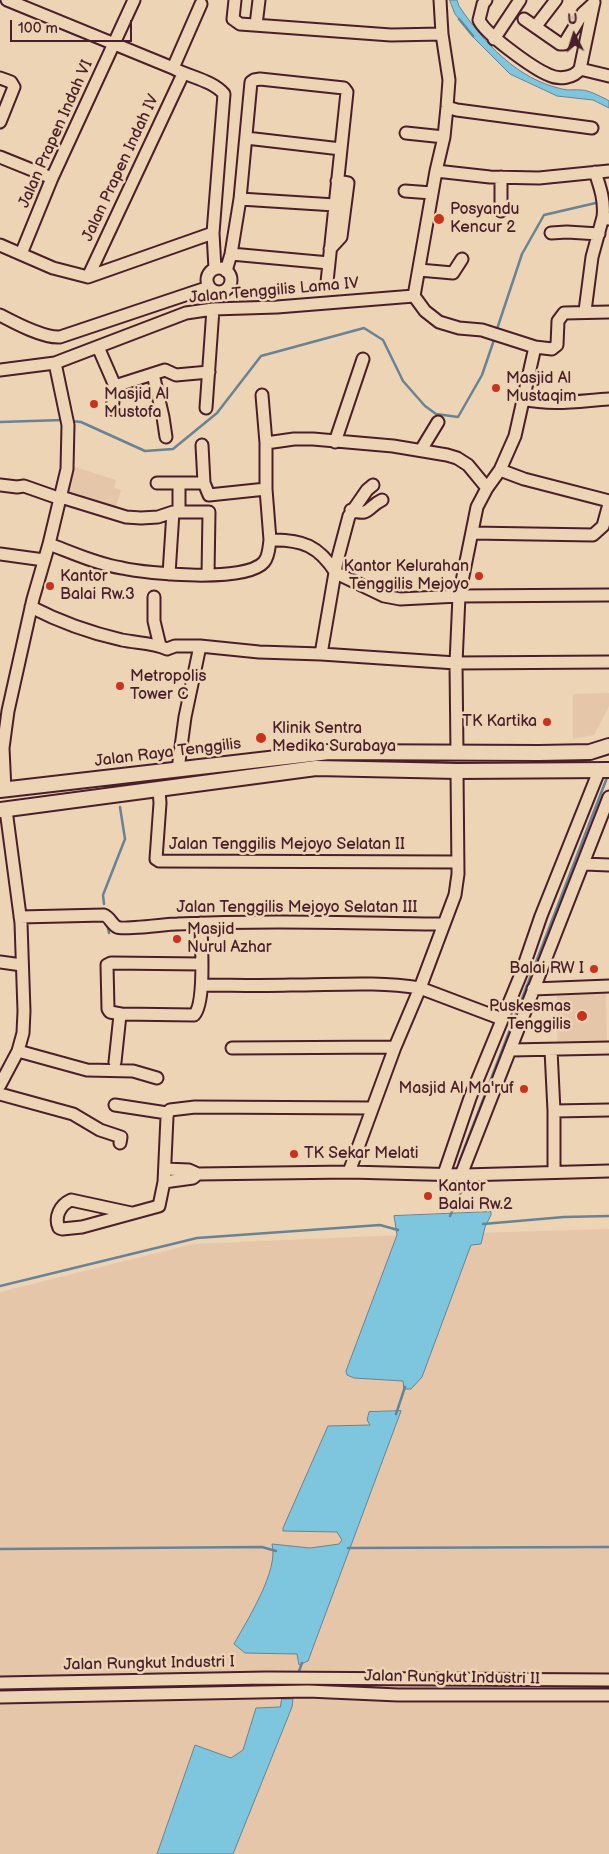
<!DOCTYPE html>
<html>
<head>
<meta charset="utf-8">
<style>
	body { margin:0 }
	#map { position:relative; width:609px; height:1854px; overflow:hidden; background:#ecd4b4; font-family:"Balsamiq Sans",sans-serif }
	canvas { display:block }
	.north { position:absolute; left:549px; top:10px; width:50px; height:50px; -webkit-text-stroke:4px #ecd4b4; paint-order:stroke; rotate:355deg; font-size:14px; font-weight:700; line-height:20px; text-align:center; color:#4a1f2b }
	.north::after { content:''; display:block; margin:auto; width:18px; height:22px; background:#4a1f2b; clip-path:polygon(50% 0,100% 100%,50% 72%,0 100%) }
	.scale { position:absolute; left:10px; top:20px; width:122px; height:22px; box-sizing:border-box; border:2px solid #4a1f2b; border-top:0; padding-left:6px; font-size:15px; line-height:18px; white-space:nowrap; color:#4a1f2b; -webkit-text-stroke:4px #ecd4b4; paint-order:stroke }
</style>
</head>
<body>
<div id="map">
<canvas width="609" height="1854"></canvas>
<div class="north">U</div>
<div class="scale">100 m</div>
</div>
<script>
const c = document.querySelector('canvas').getContext('2d');
c.lineJoin = 'round';
function fillPath(path, color) { c.fillStyle = color; c.fill(path, 'evenodd'); }
function strokePath(path, color, width, dash) { c.strokeStyle = color; c.lineWidth = width; c.lineCap = dash ? 'butt' : 'round'; c.setLineDash(dash || []); c.stroke(path); }
function drawText(font, color, halo, rows, align = 'center') {
  c.font = font + ' "Balsamiq Sans",sans-serif'; c.lineWidth = 5; c.setLineDash([]); c.textBaseline = 'middle'; c.strokeStyle = halo; c.fillStyle = color; for (const [text, x, y, turn = 0] of rows) {
    c.save(); c.translate(x, y); c.rotate((+turn || 0) * Math.PI / 180); c.textAlign = isNaN(turn) ? turn : align; if (halo) c.strokeText(text, 0, 0); c.fillText(text, 0, 0); c.restore();
  }
}
fillPath(new Path2D(`
	M72 466 116 480 114 488 121 490 114 512 68 498Z
	M609 693V706L594 735 573 739V694Z
	M606 991 607 1041H557V992Z
	M609 1229V1854H0V1292L193 1244 379 1236Z`), '#e6c6a8');
const water = new Path2D(`
	M450 0H457L459 6C484 43 517 79 562 89 569 91 575 89 581 90 589 90 599 96 606 99L609 101V108L593 100 557 96 510 74 473 37 455 14Z
	M491 1212V1215L485 1227 481 1244 471 1245 422 1377 411 1389H404L403 1381 354 1378 347 1375 346 1371 397 1235 394 1216Z
	M401 1411 308 1661 299 1665 297 1654 245 1653 234 1644C247 1620 279 1571 272 1544L310 1548 339 1544 342 1540 337 1532 283 1531V1528L328 1426 370 1425 367 1420 369 1412Z
	M282 1699H293L292 1707 233 1854H157L195 1745 231 1758 243 1750 256 1708 280 1707Z`);
fillPath(water, '#7dc6de');
strokePath(water, '#698396', 1);
strokePath(new Path2D(`
	M459 19 473 36
	M496 332 522 254 544 215 600 202
	M71 421 81 422 145 451 173 449 217 413 261 356 364 328 383 340 403 381 425 406 436 414 458 417 482 375 495 337
	M0 422 63 420
	M104 904 103 895 125 839 120 807
	M108 928 109 933
	M459 1162 608 775
	M450 1216 467 1179
	M483 1224 564 1217 609 1216
	M0 1286 197 1238 380 1225 398 1230
	M396 1414 405 1387
	M348 1548 609 1547
	M0 1549 262 1547 276 1551
	M298 1674 302 1663`), '#698396', 2.5);
const minor = new Path2D(`
	M7 0 173 68C189 77 212 80 224 94L213 233 215 269
	M235 0 233 19 240 24 391 35 442 34
	M486 0 483 4 479 20C485 34 534 69 549 75 559 80 574 78 580 69L609 76
	M524 19 560 44H564L583 13 594 3
	M256 25 259 0
	M536 26 556 0
	M494 39 520 0
	M173 68 201 4
	M580 69 594 2
	M0 78 11 82 14 87 0 122
	M447 107 457 110 592 128
	M406 133 444 137
	M246 138 341 149
	M0 157 52 178
	M436 171 490 177 539 178 609 171
	M595 172C600 187 605 201 603 217L609 219
	M501 177V211
	M405 191 432 193
	M240 199 335 205
	M551 233 567 232 599 234
	M0 245 53 268 88 277 213 233
	M330 249 341 237 348 183 337 181
	M21 254 52 178 134 0
	M231 254 329 263
	M207 280a12 12 0 1 1 24 0a12 12 0 1 1-24 0Z
	M419 270 453 273 462 259
	M226 271 231 254 240 199 251 82 254 80 260 79 344 88 347 92 327 282
	M88 277 183 74
	M414 296 425 311 439 322 459 328 482 330 535 347 515 436 500 470 487 488 477 507 459 596 456 663 457 753
	M414 296 436 171 444 137 447 107 449 80 442 34 440 0
	M585 311 592 257 603 217
	M0 315C15 323 43 338 60 337L209 287
	M98 347 115 386 165 370 176 375 209 372
	M535 347 552 349 557 345 558 321 564 313 609 312
	M0 370 55 363 186 313 213 309 277 307 414 296
	M153 374 163 417 166 437
	M262 395 266 443V489L270 540
	M523 399C552 406 579 401 609 399
	M206 408 213 309
	M112 409 115 386
	M335 442 363 359
	M266 443 294 439H313L393 446 447 455 457 458 468 465 487 488
	M202 445 204 483
	M421 450 438 422
	M500 470 524 479 609 501
	M157 483H204L209 495 266 489
	M0 485 17 487 24 486 61 499
	M61 497 126 517 141 518 158 517 173 512H209L208 575
	M351 510C370 517 367 507 382 500
	M179 512V483
	M472 533 593 535 603 526 609 504
	M49 544C73 553 97 564 122 568 148 574 246 583 264 562 269 556 269 547 270 540 302 539 319 546 336 573
	M0 554 44 560
	M336 573 384 596 400 599 459 596 609 595
	M169 574 173 512
	M154 597V621L160 646
	M31 607C60 622 91 633 122 640 137 643 154 643 167 649L175 646H200L259 652 321 654 337 561 349 516 367 490 373 485
	M321 654 456 663 609 662
	M178 769 185 717 200 646
	M5 790 3 748 8 711 33 599 49 544 67 469 68 425 55 363
	M159 790 160 803 156 859 159 861 458 862
	M584 864 609 865
	M20 917 104 915C110 917 112 925 117 927 122 930 168 924 177 924 266 920 355 923 443 924
	M0 962 22 965
	M202 985C231 985 260 986 290 985 333 985 377 981 420 988L502 1019
	M533 989 609 986
	M121 1014 110 1012 108 1009 107 965 111 963 202 964
	M232 1048 395 1047
	M511 1050 609 1048
	M551 1050 554 1111V1172
	M18 1051 87 1070 133 1071 157 1078
	M115 1062 120 1015 121 1014 194 1015C206 1003 201 941 201 923
	M0 1085 18 1051 23 1033 24 1011 21 923 6 810
	M0 1094 73 1114 100 1130 121 1137 120 1143
	M115 1105 167 1113
	M554 1111 609 1110
	M165 1169 189 1170 198 1174 349 1172 464 1175 609 1171
	M349 1172 395 1047 420 988 455 895 458 874 457 771
	M444 1174 470 1098 521 974 541 916 599 771
	M461 1175 609 797
	M164 1182 193 1178 198 1174
	M131 1213 71 1200C60 1205 54 1217 59 1228L62 1229 82 1227 159 1206 164 1182 167 1117 168 1112 170 1110 195 1107 372 1108
	M0 1683 266 1678 609 1680
	M0 1697 308 1691 398 1695H609`);
const major = new Path2D(`
	M0 790 329 752 539 753 590 752 609 746
	M0 810 316 768 457 771 609 770`);
strokePath(minor, '#4a1f2b', 15);
strokePath(major, '#4a1f2b', 18);
strokePath(minor, '#ecd4b4', 11);
strokePath(major, '#ecd4b4', 14);
for (const [x, y, r, color] of [
	[439,219,6,"#c8321e"],
	[496,388,5,"#c8321e"],
	[94,404,5,"#c8321e"],
	[479,576,5,"#c8321e"],
	[50,586,5,"#c8321e"],
	[120,686,5,"#c8321e"],
	[547,722,5,"#c8321e"],
	[261,738,6,"#c8321e"],
	[177,939,5,"#c8321e"],
	[594,969,5,"#c8321e"],
	[582,1016,6,"#c8321e"],
	[524,1089,5,"#c8321e"],
	[294,1154,5,"#c8321e"],
	[428,1196,5,"#c8321e"]
]) { const dot = new Path2D(); dot.arc(x, y, r, 0, 2 * Math.PI); c.fillStyle = color; c.fill(dot); strokePath(dot, '#ecd4b4', 2); }
drawText('16px', '#4a1f2b', '#ecd4b4', [
	["Jalan Prapen Indah VI",56,134,-66],
	["Jalan Prapen Indah IV",121,168,-65],
	["Jalan Tenggilis Lama IV",274,291,-5],
	["Jalan Raya Tenggilis",168,753,-7],
	["Jalan Tenggilis Mejoyo Selatan II",287,845],
	["Jalan Tenggilis Mejoyo Selatan III",297,908],
	["Jalan Rungkut Industri I",149,1664,-1],
	["Jalan Rungkut Industri II",452,1678,1]
]);
drawText('16px', '#4a1f2b', '#ecd4b4', [
	["Posyandu",450,210],
	["Kencur 2",450,228],
	["Masjid Al",506,379],
	["Mustaqim",506,397],
	["Masjid Al",104,395],
	["Mustofa",104,413],
	["Kantor Kelurahan",469,567,"right"],
	["Tenggilis Mejoyo",469,585,"right"],
	["Kantor",60,577],
	["Balai Rw.3",60,595],
	["Metropolis",130,677],
	["Tower C",130,695],
	["TK Kartika",537,722,"right"],
	["Klinik Sentra",272,729],
	["Medika Surabaya",272,747],
	["Masjid",187,930],
	["Nurul Azhar",187,948],
	["Balai RW I",584,969,"right"],
	["Puskesmas",571,1007,"right"],
	["Tenggilis",571,1025,"right"],
	["Masjid Al Ma'ruf",514,1089,"right"],
	["TK Sekar Melati",304,1154],
	["Kantor",438,1187],
	["Balai Rw.2",438,1205]
], 'left');
</script>
</body>
</html>
